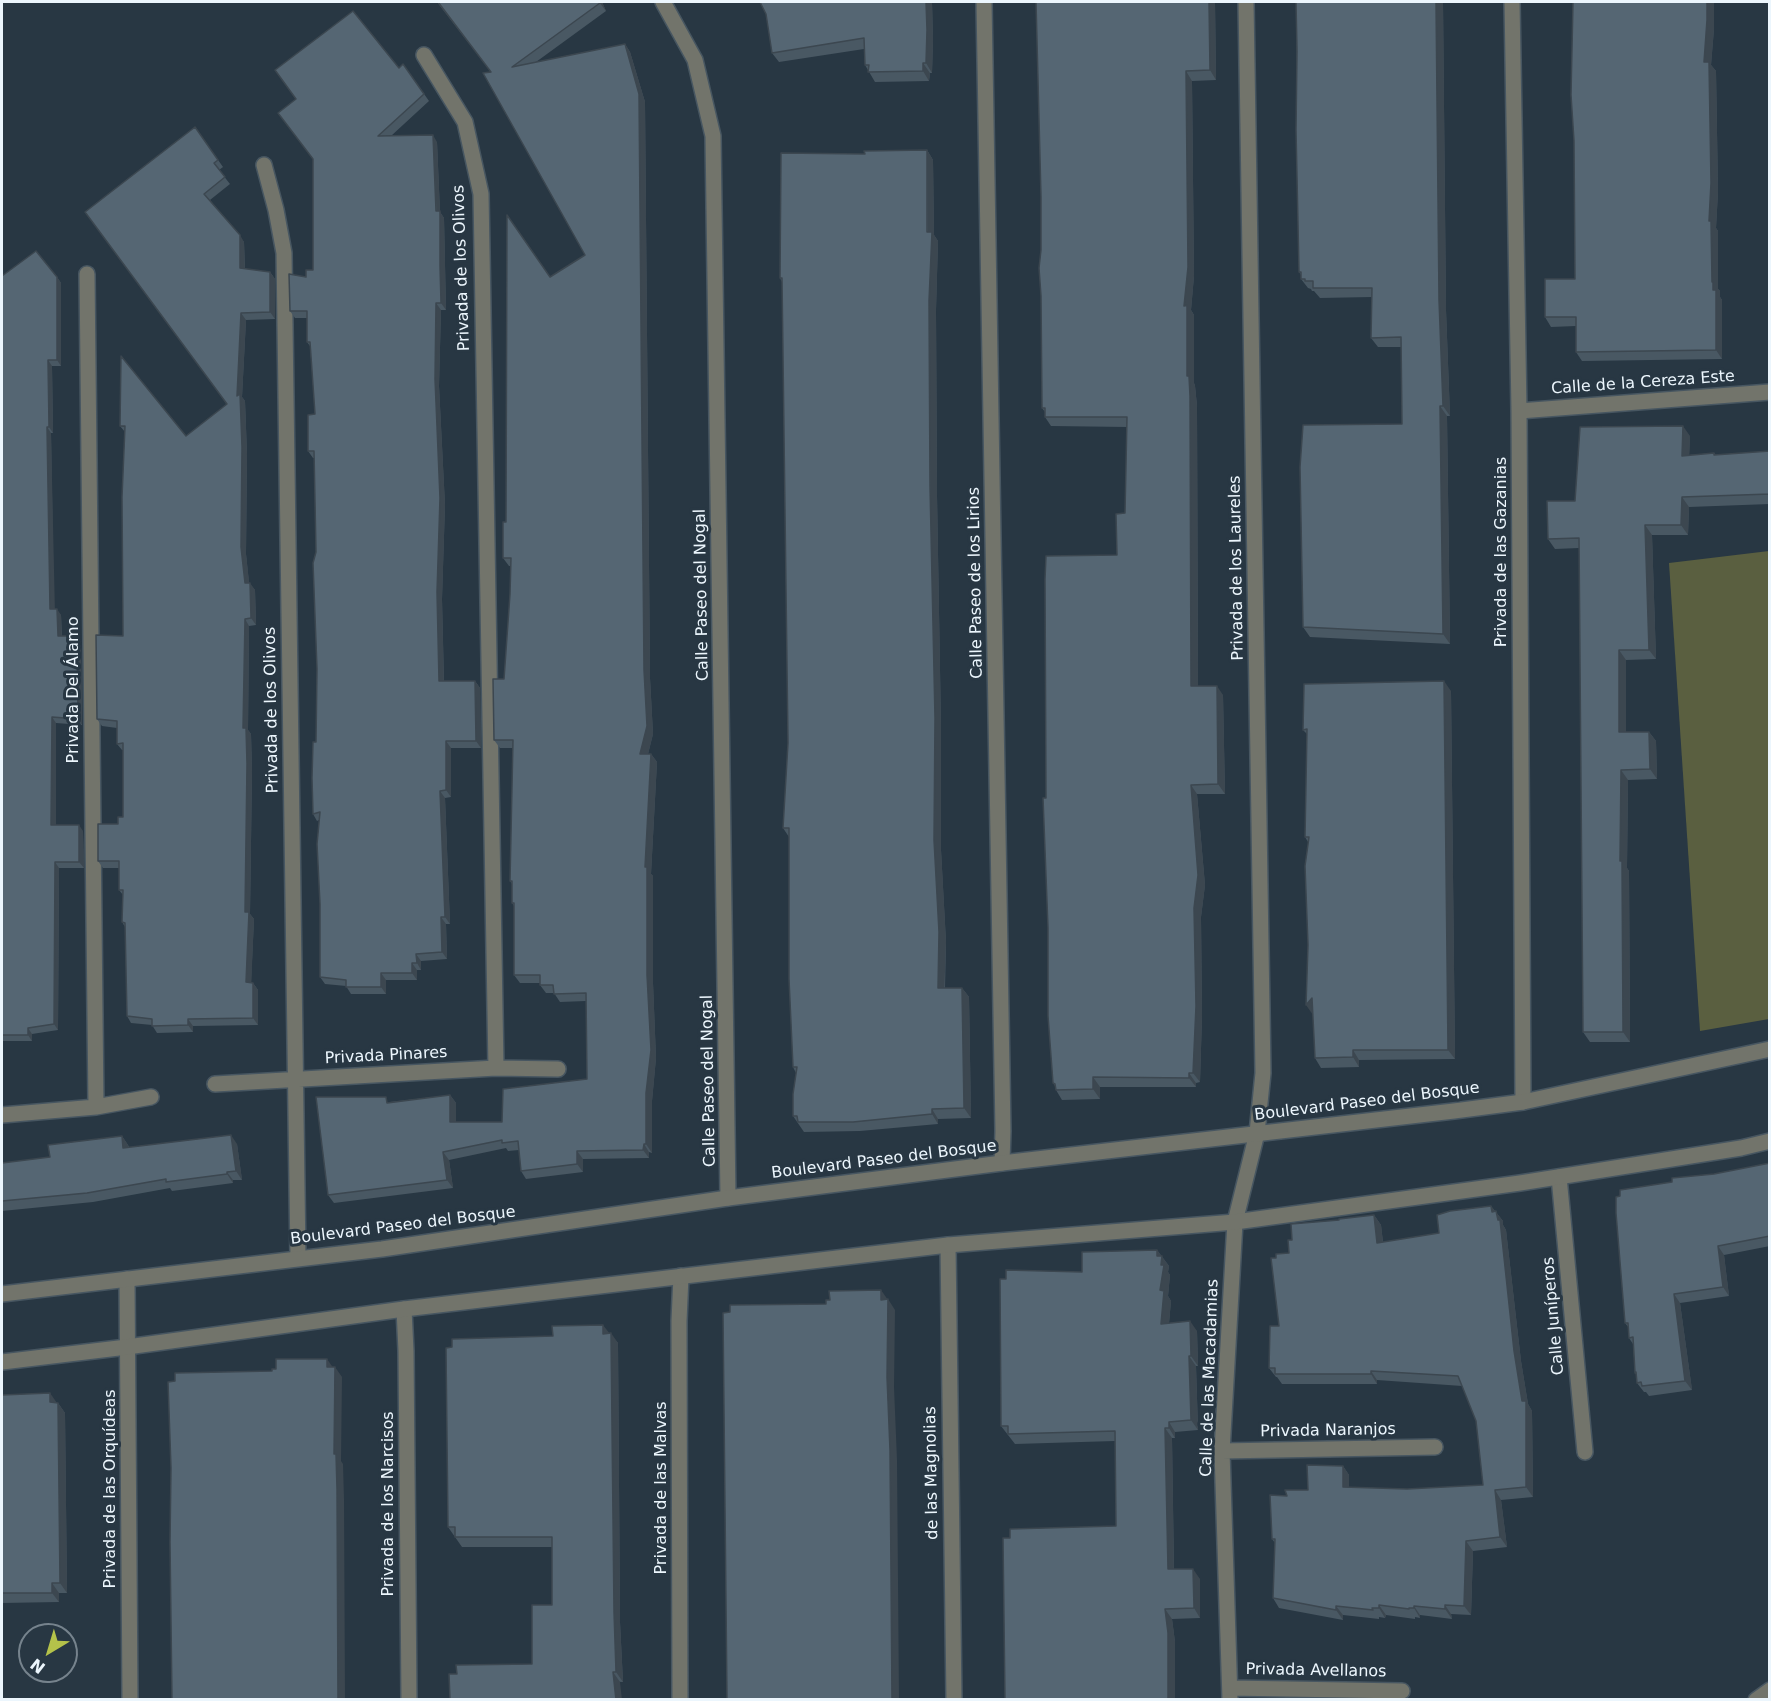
<!DOCTYPE html>
<html>
<head>
<meta charset="utf-8">
<style>
	body { margin:0 }
	#map { position:relative; width:1771px; height:1701px; overflow:hidden; background:#283743; font-family:"DejaVu Sans",sans-serif }
	canvas { display:block }
	.frame { position:absolute; inset:0; border:3px solid #ecf6fd; pointer-events:none }
	.north { position:absolute; left:18px; top:1623px; width:60px; height:60px; box-sizing:border-box; background:#283743; border:2px solid #76838d; border-radius:50%; rotate:218deg; font-size:16px; font-weight:700; line-height:24px; text-align:center; color:#ecf6fd }
	.north::after { content:''; display:block; margin:auto; width:21px; height:27px; background:#b4c24a; clip-path:polygon(50% 0,100% 100%,50% 72%,0 100%) }
</style>
</head>
<body>
<div id="map">
<canvas width="1771" height="1701"></canvas>
<div class="frame"></div>
<div class="north">N</div>
</div>
<script>
const c = document.querySelector('canvas').getContext('2d');
c.lineJoin = 'round';
function fillPath(path, color) { c.fillStyle = color; c.fill(path, 'evenodd'); }
function strokePath(path, color, width, dash) { c.strokeStyle = color; c.lineWidth = width; c.lineCap = dash ? 'butt' : 'round'; c.setLineDash(dash || []); c.stroke(path); }
function drawText(font, color, halo, rows, align = 'center') {
  c.font = font + ' "DejaVu Sans",sans-serif'; c.lineWidth = 6; c.setLineDash([]); c.textBaseline = 'middle'; c.strokeStyle = halo; c.fillStyle = color; for (const [text, x, y, turn = 0] of rows) {
    c.save(); c.translate(x, y); c.rotate((+turn || 0) * Math.PI / 180); c.textAlign = isNaN(turn) ? turn : align; if (halo) c.strokeText(text, 0, 0); c.fillText(text, 0, 0); c.restore();
  }
}
fillPath(new Path2D(`
	M1769 551V1019L1700 1031 1669 563Z`), '#5a5f40');
const minor = new Path2D(`
	M663 2 695 60 713 136 728 1198
	M984 2 1003 1131 1002 1163
	M1512 2 1519 411 1523 1102
	M424 55 465 122 481 194 496 1068
	M264 165 276 210 284 253 298 1258
	M87 274 96 1107
	M1519 411 1770 392
	M215 1084 496 1068 558 1069
	M2 1115 96 1107 151 1097
	M1559 1177 1585 1452
	M948 1245 954 1700
	M127 1279 130 1700
	M404 1309 406 1351 409 1700
	M1222 1451 1435 1447
	M1230 1688 1402 1691
	M680 1700 679 1321 681 1276
	M1230 1700 1222 1451 1235 1222 1257 1133 1263 1073 1246 2
	M1756 1700 1770 1690`);
const tertiary = new Path2D(`
	M2 1294 382 1249 728 1198 1002 1163 1454 1111 1523 1102 1770 1049
	M2 1362 127 1347 404 1309 948 1245 1235 1222 1520 1183 1741 1148 1770 1141`);
strokePath(minor, '#475661', 18);
strokePath(tertiary, '#475661', 18);
strokePath(minor, '#72746b', 15);
strokePath(tertiary, '#72746b', 15);
fillPath(new Path2D(`
	M437 2H602L606 11 536 62 625 44 630 52 645 102 650 678 653 734 648 754H651L657 762 651 874 653 876V983L656 1058 652 1101V1153L649 1152V1158L583 1159V1172L526 1179 521 1171 519 1150 508 1151 506 1148 449 1160 453 1188 334 1203 328 1195 390 1102 450 1095 456 1103V1122H502L587 1079 586 1001 560 1002 554 993H546L540 985V983H520L514 975V906L512 903V884L510 881 513 748H500L494 740 504 679 510 594V566H509L503 558 506 522 550 277 585 255 491 72Z
	M760 2H932L933 40 932 73H930L929 81 875 82 865 65 864 49 779 62 772 53 766 14Z
	M1036 2H1215L1216 80 1192 81 1194 276 1191 310 1194 315V383L1195 386 1197 406 1198 686 1223 695 1225 794H1197L1205 885 1201 917 1202 1016 1200 1082 1196 1083V1087H1100V1099L1062 1100 1056 1090 1055 1086 1053 1083 1048 928 1046 798 1117 555 1125 513 1127 427 1051 426 1045 417V412L1042 408 1041 197Z
	M1296 2H1443L1446 310 1450 416H1447L1450 644 1310 637 1303 627 1402 424 1401 347H1378L1371 338 1372 297 1320 298 1314 291H1312L1311 289 1308 288 1301 279V275L1299 272Z
	M1573 2H1714V29L1711 65 1716 71 1718 192 1716 228 1718 231V289L1720 291V297L1722 300V359L1582 361 1576 352V326L1551 327 1545 317 1575 279Z
	M403 64 429 101 391 136 437 142 440 212 444 218 446 310H441L439 386 445 505 442 599 444 681H475L480 688 481 748H451V797L445 798 450 924H446L447 959 421 961V970H417V980H386V994H351L346 986 325 984 320 977V904L319 820 317 821 313 814 316 742 317 669 315 458H313L308 451 315 414 310 346 307 342V318H295L290 311 306 277 313 270V159L296 99 399 68Z
	M195 127 223 167 219 170 230 184 210 200 244 242 245 269 270 272 275 279V319L246 320 242 397 245 401 247 454 246 554 249 583 255 590 256 625 249 626 248 730 251 734 252 771 250 914 254 919 251 983H253L258 990V1025L193 1026V1032L157 1033 152 1025 131 1023 127 1016 125 927 122 922 123 895 119 890V868H103L98 861 118 824 123 817V750H122L117 744V728L102 726 97 719 123 636 125 432 120 426 186 436 226 405Z
	M927 150 933 160 934 235 938 241 936 310 937 495 941 727V850L946 942 945 988H962L969 997 971 1118 938 1119V1124L860 1131 804 1132 793 1116 796 1073 793 1067 789 837 783 828 788 743 782 282 780 278 865 154Z
	M2 276 57 277 61 283V366H52L53 433H51L54 609 61 615 62 636H77L81 642 82 725 56 723V825L83 831 84 868H59L58 1030 32 1034V1041H2Z
	M1690 436 1689 455 1714 453 1716 455 1770 451V504L1689 507 1688 535H1652L1656 659 1626 660V732H1649L1656 741 1657 779 1628 780 1627 868 1629 871 1630 1042H1590L1583 1032 1579 548 1555 549 1548 539 1575 501Z
	M1451 691 1455 1059 1359 1060V1067L1321 1068 1315 1058 1313 1015 1308 945V842L1305 837 1307 734 1303 730Z
	M122 1136 128 1145 129 1147 237 1144 242 1180H233V1183L172 1191 170 1188 93 1202 2 1211V1163L50 1157Z
	M1770 1163V1246L1724 1255 1729 1296 1680 1303 1692 1390 1649 1396 1646 1392H1644L1637 1383V1376L1635 1373 1633 1344 1629 1338V1328L1625 1323 1620 1196 1672 1182Z
	M1491 1206 1503 1221V1225L1506 1230 1521 1361 1528 1404 1532 1411 1533 1497 1501 1500 1507 1547 1473 1551 1471 1615 1451 1614 1452 1619 1420 1615V1618L1415 1617V1619L1386 1615 1385 1618 1379 1617V1619L1343 1615V1620L1279 1608 1273 1598 1275 1543 1272 1539 1287 1496 1308 1490 1343 1466 1349 1475V1487L1407 1489 1483 1485 1476 1421 1462 1386 1377 1380V1384H1282L1277 1377H1276L1269 1368 1279 1326 1276 1258 1289 1253 1292 1240 1339 1220 1374 1215 1381 1225 1383 1242 1439 1233Z
	M1157 1250 1169 1266 1168 1272 1170 1275 1168 1296 1171 1301 1169 1323 1197 1331 1198 1366H1196L1198 1430 1175 1432V1438H1172L1174 1569 1200 1579V1618L1172 1619 1175 1642 1010 1538 1116 1526 1115 1441 1015 1444 1001 1426 1006 1279 1082 1272Z
	M609 1333 618 1343 620 1622 623 1682 457 1674 532 1664 552 1605V1547H462L448 1527 553 1336Z
	M2 1395 58 1403 65 1413 67 1593H59V1602L2 1603Z`), '#495863');
fillPath(new Path2D(`
	M599 2H602L606 11Z
	M926 2H932L933 40 932 73 926 63Z
	M1209 2H1215L1216 80 1210 70Z
	M1436 2H1443L1446 310 1450 416 1443 406 1439 300Z
	M1707 2H1714V29L1711 65 1716 71 1718 192 1716 228 1718 231V289L1720 291V297L1722 300V359L1716 350 1709 221 1704 62Z
	M625 44 630 52 645 102 650 678 653 734 646 762 640 754 644 670Z
	M923 63 930 73 929 81 923 71Z
	M1186 71 1192 81 1194 276 1191 310 1194 315V383L1195 386 1197 406 1198 696 1191 686 1187 376 1184 306Z
	M433 135 437 142 440 212 444 218 446 310 441 303Z
	M927 150 933 160 934 235 938 241 936 310 937 495 941 727V850L946 942 944 998 938 988 934 840Z
	M240 235 244 242 245 275 240 268Z
	M270 272 275 279V319L270 312Z
	M57 277 61 283V366L57 360Z
	M436 303 441 310 439 386 445 505 442 599 444 688 439 681 437 592 435 379Z
	M241 313 246 320 242 397 245 401 247 454 246 554 250 590 245 583 241 547 237 396Z
	M48 360 52 366 53 433 49 427Z
	M1440 406 1447 416 1450 644 1443 634Z
	M1683 426 1690 436 1689 465 1682 456Z
	M47 427 51 433 55 615 50 609Z
	M1682 497 1689 507 1688 535 1681 525Z
	M1645 525 1652 535 1656 659 1649 650Z
	M250 583 255 590 256 625 251 618Z
	M57 609 61 615 62 642 58 636Z
	M245 619 249 626 248 730 251 734 252 771 250 914 254 919 251 989 246 982 243 728Z
	M77 636 81 642 82 725 78 719Z
	M1619 650 1626 660V742L1619 732Z
	M475 681 480 688 481 748 476 741Z
	M1444 681 1451 691 1455 1059 1448 1050Z
	M1217 686 1223 695 1225 794 1218 784Z
	M52 717 56 723V831L51 825Z
	M1649 732 1656 741 1657 779 1650 769Z
	M446 741 451 748V797L446 790Z
	M651 754 657 762 651 874 653 876V983L656 1058 652 1101V1153L646 1144 647 975 645 867Z
	M1621 770 1628 780 1627 868 1629 871 1630 1042 1623 1032 1620 861Z
	M1191 785 1197 794 1205 885 1201 917 1202 1016 1200 1082 1193 1073Z
	M440 791 445 798 450 924 445 917Z
	M79 825 83 831 84 868 79 862Z
	M55 862 59 868 58 1030 54 1024Z
	M441 917 446 924 447 959 442 952Z
	M416 954 421 961V970L417 963Z
	M412 963 417 970V980L412 973Z
	M381 973 386 980V994L381 987Z
	M253 983 258 990V1025L253 1018Z
	M962 988 969 997 971 1118 964 1108Z
	M1312 998 1313 1015 1306 1005Z
	M188 1019 193 1026V1032L188 1025Z
	M28 1028 32 1034V1041L28 1035Z
	M1353 1050 1359 1060V1067L1353 1057Z
	M1189 1073 1196 1083V1087L1189 1078Z
	M1093 1077 1100 1087V1099L1093 1089Z
	M450 1095 456 1103V1130L450 1122Z
	M932 1109 938 1119V1124L932 1114Z
	M231 1135 237 1144 242 1180 236 1171Z
	M122 1136 128 1145 130 1157 123 1148Z
	M644 1144 649 1152V1158L643 1150Z
	M577 1151 583 1159V1172L577 1164Z
	M443 1152 449 1160 453 1188 447 1180Z
	M227 1172 233 1180V1183L227 1174Z
	M1491 1206 1503 1221V1225L1506 1230 1521 1361 1528 1404 1532 1411 1533 1497 1526 1487 1522 1401Z
	M1374 1215 1381 1225 1384 1253 1377 1243Z
	M1718 1246 1724 1255 1729 1296 1723 1287Z
	M1157 1250 1169 1266 1168 1272 1170 1275 1168 1296 1171 1301 1168 1334 1161 1324 1160 1290Z
	M881 1290 888 1300H881Z
	M1674 1294 1680 1303 1692 1390 1685 1381Z
	M888 1299 895 1310 894 1387 897 1460 899 1700H892L887 1377Z
	M1190 1321 1197 1331 1198 1366 1191 1356Z
	M603 1325 610 1334H603Z
	M611 1333 618 1343 620 1622 623 1682 616 1672 614 1612Z
	M1189 1356 1196 1366 1198 1430 1191 1420Z
	M327 1359 334 1369 327 1367Z
	M335 1367 342 1377 341 1461 343 1464 344 1499 345 1700H338L334 1454Z
	M1371 1371 1377 1380V1384L1371 1374Z
	M50 1393 57 1403 50 1402Z
	M58 1403 65 1413 67 1593 60 1583Z
	M1169 1422 1175 1432V1438L1169 1428Z
	M1165 1428 1172 1438 1174 1579 1168 1569Z
	M1343 1466 1349 1475V1497L1343 1487Z
	M1495 1490 1501 1500 1507 1547 1500 1537Z
	M1466 1541 1473 1551 1471 1615 1464 1606Z
	M1193 1569 1200 1579V1618L1194 1608Z
	M52 1583 59 1593V1602L52 1593Z
	M1379 1605 1386 1615 1385 1618 1379 1608Z
	M1445 1605 1451 1614 1452 1619 1445 1609Z
	M1336 1606 1343 1615V1620L1336 1610Z
	M1414 1606 1420 1615V1618L1414 1608Z
	M1165 1609 1172 1619 1175 1642V1700H1168Z
	M613 1672 620 1682 622 1700H616Z`), '#3c4750');
const building = new Path2D(`
	M438 2H599L600 3 512 67 625 44 639 94 644 670 647 726 640 754H651L645 867H647V975L651 1050 646 1093V1144H644L643 1150 577 1151V1164L521 1171 518 1141 502 1143V1140L443 1152 447 1180 328 1195 316 1097H386L387 1103 450 1095V1122H502L503 1089 587 1079 586 993 554 994 553 985H540V975H514V903H512V881H510L513 740H494L493 679H504L510 594 511 558H503V522H506L507 215 550 277 585 255 483 73 491 72Z
	M760 2H926L927 30 926 63H923V71L868 72 869 65H865L864 38 772 53 766 14Z
	M1036 2H1209L1210 70 1186 71 1188 267 1184 306 1187 305V376H1189L1190 396 1191 686H1217L1218 784 1191 785 1198 875 1194 908 1196 1006 1193 1073H1189V1078L1093 1077V1089L1056 1090 1055 1084 1053 1083 1048 1016V928L1043 798H1046L1045 579 1046 556 1117 555 1116 514 1125 513 1127 417H1045V408H1042L1041 296 1039 268 1041 250V197Z
	M1296 2H1436L1439 300 1443 406H1440L1443 634 1303 627 1300 467 1303 425 1402 424 1401 337 1371 338 1372 288H1313V281H1305V279H1301V272H1299L1296 130 1297 51Z
	M1573 2H1707V20L1704 62H1709L1711 183 1709 221H1711L1712 282H1713V290H1716V350L1576 352V317H1545V279H1575L1574 141 1571 95Z
	M353 11 399 68 403 64 424 94 378 136 433 135 436 211H440V266L441 303H436L435 379 440 498 437 592 439 681H475L476 741H446V790L440 791 445 917H441L442 952 416 954 417 963H412V973H381V987H346V980L320 977V904L317 844 320 812 313 814 312 778 313 742H316L317 669 313 563 316 552 314 451H308V415L315 414 310 342H307V311H290L289 274 306 277V270H313V159L278 113 296 99 275 70Z
	M195 127 218 160 214 163 225 177 204 194 240 235V268L270 272V312L241 313 237 396 240 394 242 447 241 547 245 583H250L251 618 245 619 243 728H246L247 764 245 912H249L246 982 253 983V1018L188 1019V1025L152 1026V1019L127 1016 125 923 122 922 123 890H119V861H98V824H118V817H123V743L117 744V721L97 719 96 635 123 636 122 497 125 426H120L121 356 186 436 227 404 85 212Z
	M927 150V232H932L929 301 930 486 935 718 934 840 939 932 938 988H962L964 1108 932 1109V1114L853 1122H798L797 1116H793V1094L797 1067H793L789 979V828H783L788 743 782 278H780L781 153 865 154 864 151Z
	M36 251 57 277V360H48L49 427H47L50 609H57L58 636H77L78 719 52 717 51 825H79V862H55L54 1024 28 1028V1035H2V276Z
	M1683 426 1682 456 1714 453V455L1770 451V494L1682 497 1681 525H1645L1649 650H1619V732H1649L1650 769 1621 770 1620 861H1622L1623 1032H1583L1579 538 1548 539 1547 501H1575L1580 427Z
	M1444 681 1448 1050H1353V1057L1315 1058 1312 998 1306 1005 1308 945 1305 866 1309 837H1305L1307 729 1303 730 1304 684Z
	M231 1135 236 1171 227 1172V1174L166 1182V1179L87 1193 2 1201V1163L50 1157 48 1145 122 1136 123 1148Z
	M1770 1163V1236L1718 1246 1723 1287 1674 1294 1685 1381 1642 1386 1641 1382 1637 1383 1636 1372 1635 1373 1633 1337 1629 1338 1628 1323H1625L1616 1213V1197L1620 1196V1190L1672 1182V1178L1714 1174Z
	M1491 1206 1492 1212 1496 1211 1498 1220H1500L1514 1351 1522 1401H1526V1487L1495 1490 1500 1537 1466 1541 1464 1606 1445 1605V1609L1414 1606V1608H1409V1609L1379 1605V1608H1372L1373 1610 1336 1606V1610L1273 1598 1275 1539H1272L1270 1495 1287 1496 1285 1490H1308L1307 1465 1343 1466V1487L1407 1489 1483 1485 1476 1421 1458 1376 1371 1371V1374H1275V1368H1269L1270 1326H1279L1271 1258H1276V1254L1289 1253 1288 1240H1292L1291 1224 1339 1220V1219L1374 1215 1377 1243 1439 1233 1437 1215 1450 1211Z
	M1157 1250V1256H1162L1161 1265H1164L1160 1290 1164 1291 1161 1324 1190 1321 1191 1356H1189L1191 1420 1169 1422V1428H1165L1168 1569H1193L1194 1608 1165 1609 1168 1633V1700H1005L1003 1538H1010V1529L1116 1526 1115 1431 1008 1434V1426H1001L1000 1279H1006V1270L1082 1272V1252Z
	M881 1290V1300L888 1299 887 1377 890 1450 892 1700 727 1699 723 1313 730 1312V1305L826 1304V1300H830L829 1291Z
	M603 1325V1334L611 1333 614 1612 616 1672H613L616 1700H450L449 1674H457L456 1665 532 1664V1605H552V1537H455V1527H448L446 1348 452 1347V1339L553 1336 552 1326Z
	M276 1359H327V1367H335L334 1454H336L337 1489 338 1700H172L170 1542 171 1468 168 1382 175 1381V1373L272 1371V1369H276Z
	M50 1393V1402L58 1403 60 1583H52V1593H2V1395Z`);
fillPath(building, '#556673');
strokePath(building, '#3c4750', 1.5);
drawText('16px', '#ecf6fd', '#283743', [
	["Privada de los Olivos",462,268,-92],
	["Calle de la Cereza Este",1643,383,-4],
	["Privada de las Gazanias",1502,552,-90],
	["Privada de los Laureles",1237,568,-91],
	["Calle Paseo de los Lirios",976,583,-91],
	["Calle Paseo del Nogal",702,595,-91],
	["Privada Del Álamo",74,690,-90],
	["Privada de los Olivos",272,710,-91],
	["Privada Pinares",386,1056,-3],
	["Calle Paseo del Nogal",709,1081,-91],
	["Boulevard Paseo del Bosque",1367,1102,-7],
	["Boulevard Paseo del Bosque",884,1160,-7],
	["Boulevard Paseo del Bosque",403,1226,-7],
	["Calle Juníperos",1554,1316,-95],
	["Calle de las Macadamias",1210,1378,-88],
	["Privada Naranjos",1328,1431,-1],
	["de las Magnolias",932,1473,-91],
	["Privada de las Malvas",662,1488,-90],
	["Privada de las Orquídeas",111,1489,-90],
	["Privada de los Narcisos",389,1504,-90],
	["Privada Avellanos",1316,1671,1]
]);
</script>
</body>
</html>
